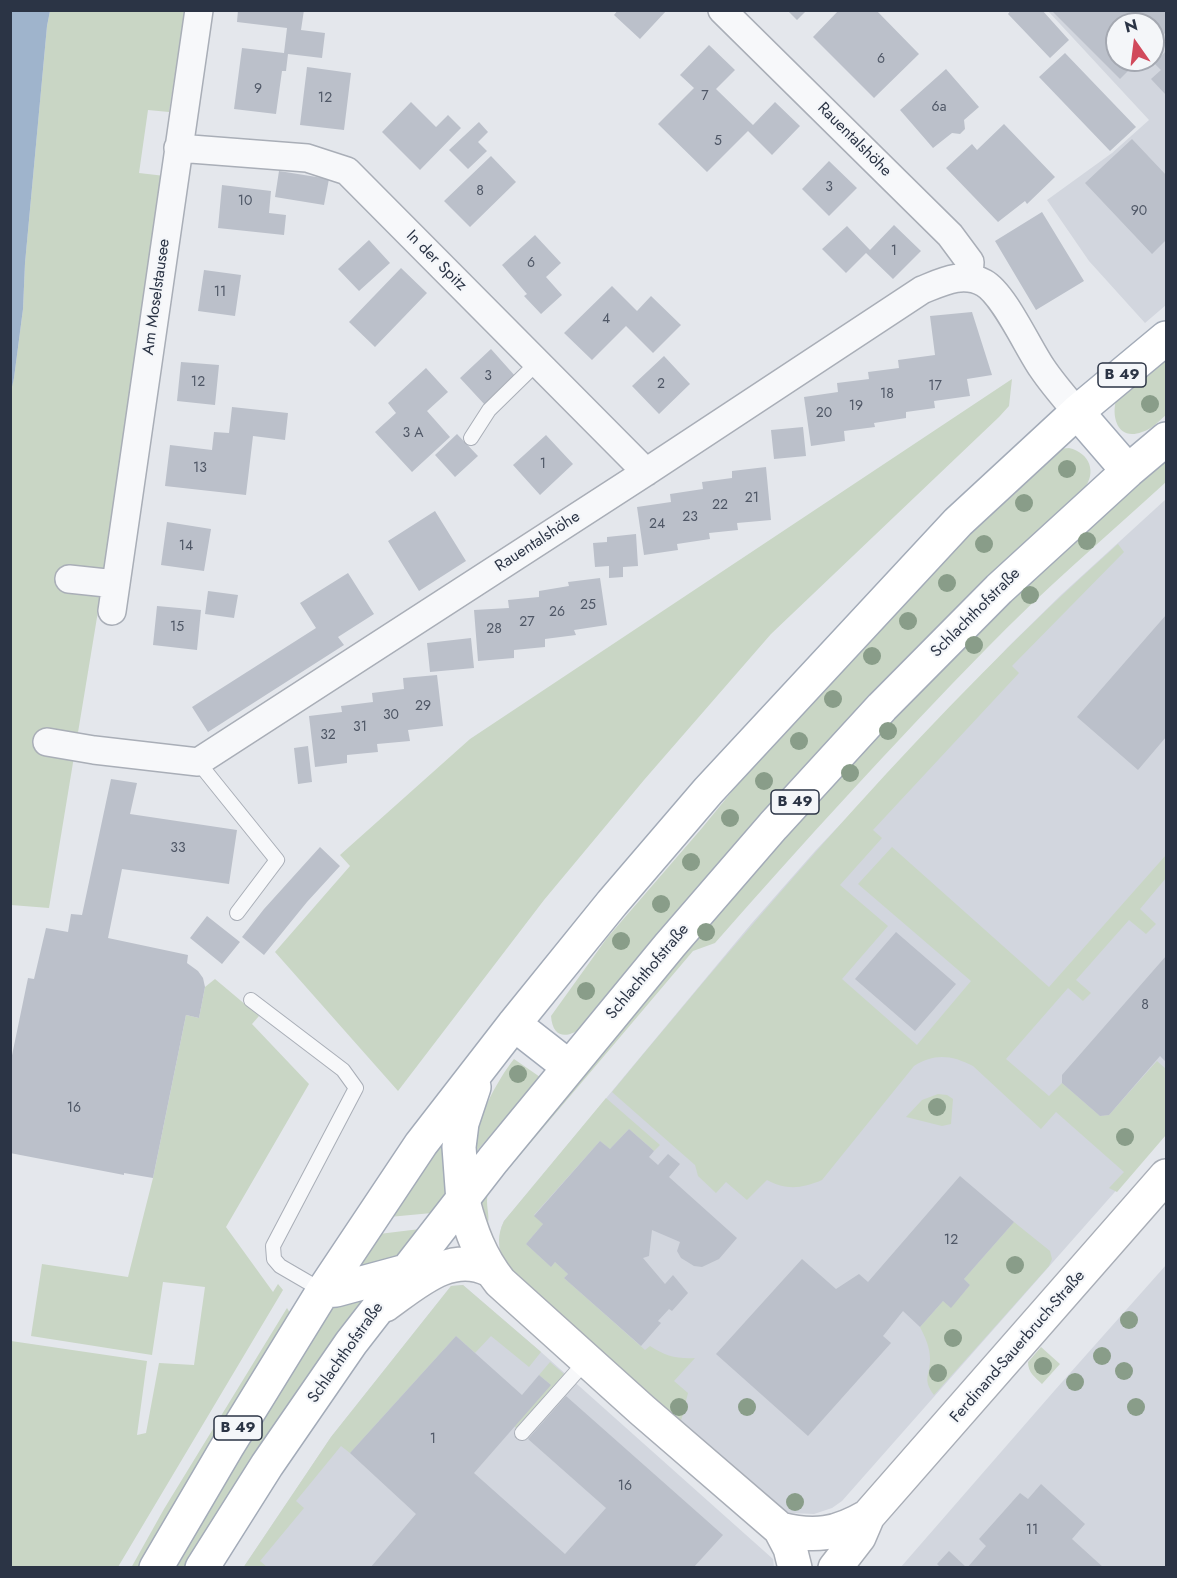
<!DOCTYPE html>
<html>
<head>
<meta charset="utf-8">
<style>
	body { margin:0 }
	#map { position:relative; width:1177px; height:1578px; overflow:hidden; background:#e4e7ec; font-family:Jost,sans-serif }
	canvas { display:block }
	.frame { position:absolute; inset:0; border:12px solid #2b3445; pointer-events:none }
	.north { position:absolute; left:1105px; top:12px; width:60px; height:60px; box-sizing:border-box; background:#f4f6f9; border:2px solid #a4a8b1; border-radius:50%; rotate:346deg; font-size:16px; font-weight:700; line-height:24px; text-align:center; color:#2b3445 }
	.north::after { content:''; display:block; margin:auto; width:21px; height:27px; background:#d1495b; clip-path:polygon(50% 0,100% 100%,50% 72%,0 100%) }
</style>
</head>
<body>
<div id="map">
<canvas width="1177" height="1578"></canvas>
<div class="frame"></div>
<div class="north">N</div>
</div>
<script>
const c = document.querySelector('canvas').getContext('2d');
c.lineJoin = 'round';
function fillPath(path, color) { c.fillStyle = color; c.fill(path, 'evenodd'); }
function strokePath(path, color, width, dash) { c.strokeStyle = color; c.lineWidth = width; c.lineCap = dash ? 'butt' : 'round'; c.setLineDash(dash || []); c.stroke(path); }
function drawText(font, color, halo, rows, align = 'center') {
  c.font = font + ' Jost,sans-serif'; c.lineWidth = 4.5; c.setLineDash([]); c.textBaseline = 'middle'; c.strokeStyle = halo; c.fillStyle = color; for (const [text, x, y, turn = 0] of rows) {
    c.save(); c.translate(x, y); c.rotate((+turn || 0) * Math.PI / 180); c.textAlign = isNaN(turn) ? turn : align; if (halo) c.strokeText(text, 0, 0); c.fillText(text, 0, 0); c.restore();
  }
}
fillPath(new Path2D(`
	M1048 11H1166V305L1145 323 1089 261 1047 200 1112 153 1149 120ZM1117 24H1153V60H1117Z
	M1166 499V1134L842 1501 832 1508 814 1514 790 1513 780 1508 527 1286 510 1268 499 1250 501 1228 504 1221 751 924 816 850 1008 647 1061 595Z
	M1166 1265V1567L900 1568 1055 1390Z
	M463 1285 541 1352 773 1559 774 1567 243 1568 331 1437 451 1286Z`), '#d2d6de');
fillPath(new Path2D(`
	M50 11H185L169 112 148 110 139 173 165 176 124 454 49 908 11 905 10 391 14 378 23 309 25 263 47 26Z
	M1166 359V415C1159 421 1152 429 1142 432 1119 441 1111 419 1116 400Z
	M1012 379 1009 406 999 417 771 634 644 780 544 900 398 1091 275 952 350 866 340 855 470 739Z
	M1069 448C1090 453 1097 472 1084 489L894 670 789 782 585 1025C570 1038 553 1041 551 1016L607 938 702 828 841 658 1057 449Z
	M1166 454V482C1106 537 1043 590 986 649 893 744 803 843 715 943L693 951 488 1193C485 1204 490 1215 488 1223L481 1200 689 947 776 845 896 715 1006 602Z
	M1118 544 1124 552 1012 666 1019 673 873 830 882 838 840 885 888 926 842 979 917 1045 971 981 858 884 892 847 1049 987 1166 855V878L1140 909 1156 924 1146 934 1129 920 1076 980 1091 993 1083 1001 1068 988 1006 1059 1049 1096 1062 1083 1100 1116 1109 1115 1157 1061 1166 1069V1135L1117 1192 1109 1188 1124 1172 1056 1112 1041 1129 973 1066C952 1055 934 1053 914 1066L822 1180C801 1189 786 1190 767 1180L747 1200 726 1182 716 1193 698 1176 695 1165 612 1092C771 900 932 710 1118 544Z
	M215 979 259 1016 252 1024 309 1084 226 1227 273 1292 278 1284 283 1290 118 1567 11 1568V1341L147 1361 137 1435 146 1433 159 1363 194 1365 205 1287 163 1282 152 1355 31 1336 42 1264 128 1277 153 1178 186 1015 199 1018 205 987Z
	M514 1059 540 1077 476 1152C471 1127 498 1079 514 1059Z
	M938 1094 947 1095 953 1099 951 1124 942 1126 906 1117 922 1100Z
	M606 1098 660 1145 654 1151 629 1129 610 1149 600 1141 534 1215 543 1224 526 1244 551 1267 555 1262 568 1274 564 1278 645 1350 650 1346C665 1356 677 1359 695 1358L674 1381 688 1393 681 1421 527 1286C508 1266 490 1250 504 1221Z
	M445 1137 450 1193 432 1213 389 1217Z
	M1014 1222 1050 1251 1052 1259 1049 1266 934 1395C922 1379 930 1376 930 1359 930 1347 925 1337 920 1327L943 1301 951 1307 970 1285 964 1279Z
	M420 1229 399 1256 364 1265 362 1263V1260L379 1234Z
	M463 1285 541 1352 529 1367 491 1336 475 1353 456 1336 350 1453 341 1446 296 1501 304 1508 260 1561 267 1567 243 1568 331 1437 451 1286Z
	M372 1292 189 1567 170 1568 269 1405 338 1299Z
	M287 1308 290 1313 141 1567 131 1568 164 1509Z
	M1041 1347 1060 1364 1042 1384C1035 1377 1028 1373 1028 1362Z
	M550 1362 564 1374 516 1428 514 1426 550 1384 539 1375Z`), '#c9d6c5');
fillPath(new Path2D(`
	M11 10 50 11 47 26 25 263 23 309 14 378 11 391Z`), '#9fb4cc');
fillPath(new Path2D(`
	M238 10H304L301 30 325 33 322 58 288 54 286 71H282L276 114 234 109 242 48 284 53 287 28 237 22Z
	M618 10H667L640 39 614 15Z
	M787 10H807L797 20Z
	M839 10H876L919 54 874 98 813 37Z
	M1011 10H1042L1069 40 1050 58 1008 14Z
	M1051 10H1166V32L1153 46V24H1117V60H1139L1120 79Z
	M709 45 735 70 716 89 753 125 775 102 800 126 772 155 748 131 707 172 658 124 694 88 680 75Z
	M1166 51V95L1151 79 1161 70 1154 63Z
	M1065 53 1136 127 1110 151 1039 77Z
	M307 67 351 73 344 130 300 125Z
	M946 69 979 107 964 120 965 129 960 134 952 133 933 148 900 110Z
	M411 102 436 127 448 115 461 128 420 170 382 132Z
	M479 122 488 132 478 142 487 151 468 169 449 150Z
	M1004 124 1055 177 1027 204 1025 201 998 222 946 168 972 144 977 150Z
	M1132 139 1166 175V240L1152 254 1085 183Z
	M491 156 516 182 470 227 444 201Z
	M829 161 857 188 829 216 802 189Z
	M279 171 329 179 324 205 275 197Z
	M222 185 271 191 269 213 286 215 284 235 218 228Z
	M1042 212 1084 281 1036 310 995 241Z
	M894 225 921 251 893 279 866 253 846 273 822 249 847 226 870 250Z
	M535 235 561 263 546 277 562 295 541 314 524 296 527 294 502 265Z
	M369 240 390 263 359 291 338 269Z
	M401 268 427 293 375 347 349 322Z
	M204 270 241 275 235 316 198 311Z
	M612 286 637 311 651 296 681 325 653 353 626 326 592 360 564 333Z
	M972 312 992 375 967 379 970 396 934 401 935 408 906 412V418L874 423 875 427 844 431 845 441 811 446 804 397 838 392 837 383 869 379 868 372 899 368 898 360 935 355 930 316Z
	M491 349 516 377 485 405 460 378Z
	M664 356 690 384 659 414 632 386Z
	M181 362 219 365 215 405 177 401Z
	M426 368 448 392 427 411 450 437 412 472 375 432 396 413 388 403Z
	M232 407 288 413 285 440 253 436 246 495 165 486 170 445 212 450 214 432 229 433Z
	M803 427 806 456 774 459 771 430Z
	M457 434 478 456 455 477 435 455Z
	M546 435 573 464 540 495 513 465Z
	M766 467 771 520 737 523 738 530 709 533 710 539 677 544 678 550 644 555 637 507 671 502 670 494 703 489 702 482 732 478V471Z
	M435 511 466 561 419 591 388 541Z
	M167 522 211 529 204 571 161 565Z
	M636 534 638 566 623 567V577L609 578V566L595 567 593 543 607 542V537Z
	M348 573 374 614 338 637 344 645 208 732 192 707 316 628 300 603Z
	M600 578 607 625 574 630 576 635 545 639V647L514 650V658L478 661 474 610 509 608 508 600 539 597V591L569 586 568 582Z
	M208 591 238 595 234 618 205 614Z
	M157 606 201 610 197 650 153 645Z
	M1166 615V737L1138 770 1077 717Z
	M471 638 474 668 430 672 427 643Z
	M437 675 443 726 408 730 410 741 377 744 378 752 347 755V763L315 767 309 716 342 712 341 706 373 702 372 693 404 689 403 678Z
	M308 746 312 782 298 784 294 748Z
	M111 779 137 783 130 814 237 830 229 884 122 869 108 938 188 955 187 963 198 971 203 978 205 987 199 1018 186 1015 153 1178 124 1173V1175L10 1153V1065L28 978 34 979 46 928 68 932 71 914 82 915Z
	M320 847 340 866 307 902 264 955 242 937 264 909Z
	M207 916 240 942 222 964 190 938Z
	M896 932 956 984 915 1031 855 979Z
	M1166 956V1062L1160 1056 1109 1115 1100 1116 1062 1083V1075Z
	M629 1129 654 1151 649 1157 658 1165 668 1154 680 1164 669 1177 737 1238 719 1259 702 1267 694 1266 681 1258 677 1251 680 1242 652 1230 649 1256 643 1258 665 1284 673 1275 688 1293 672 1311 669 1309 658 1321 661 1323 641 1346 564 1278 568 1274 555 1262 551 1267 526 1244 543 1224 534 1216 600 1141 610 1149Z
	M960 1176 1014 1222 964 1279 970 1285 951 1308 943 1301 920 1327 903 1311 883 1336 891 1343 808 1436 716 1354 802 1259 836 1289 859 1274 868 1282Z
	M456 1336 522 1395 539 1375 551 1385 474 1473 565 1554 606 1508 528 1439 566 1396 723 1535 693 1568H370L416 1514 350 1453Z
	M1041 1484 1085 1524 1072 1539 1104 1568H967L986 1546 979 1539 1020 1493 1028 1499Z
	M949 1551 967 1568H941L937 1564Z`), '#bbc0ca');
const lane = new Path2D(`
	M471 438 489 410 537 363
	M198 762 277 860 237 913
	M251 1000 343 1070 356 1088 273 1246 274 1259 280 1266 323 1291
	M522 1433 587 1360`);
const street = new Path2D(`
	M722 10 950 235 970 262 969 278
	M178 148 307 158 347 171 646 472
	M69 579 116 584
	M112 611 199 10
	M47 742 94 750 198 762 646 472 922 290C942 282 963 271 984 283 1004 294 1028 348 1042 368 1052 383 1065 398 1077 412`);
const secondary = new Path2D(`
	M463 1201C471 1231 480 1257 500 1282L642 1410 780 1529 790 1548 795 1568
	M385 1305C416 1283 451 1250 490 1270
	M780 1529C815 1538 837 1534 868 1516
	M835 1568 859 1537 868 1516 1166 1176`);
const primary = new Path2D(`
	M1077 412 1128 471
	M514 1024 569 1067
	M463 1201 459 1147 462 1123 474 1087
	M323 1291 336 1290 406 1271
	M156 1568 227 1447 323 1291 421 1144 514 1024 612 903 708 791 958 522 1077 412 1166 338
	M202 1568 267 1465 351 1343 493 1160 670 945 773 826 882 707 999 589 1128 471 1166 439`);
strokePath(lane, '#a9aeb7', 16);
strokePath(street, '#a9aeb7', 30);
strokePath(secondary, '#a9aeb7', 36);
strokePath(primary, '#a3abb8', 36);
strokePath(lane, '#f7f8fa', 14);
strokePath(street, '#f7f8fa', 27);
strokePath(secondary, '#fff', 33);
strokePath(primary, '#fff', 33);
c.fillStyle = '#899d89';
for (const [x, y] of [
	[1150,404],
	[1067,469],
	[1024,503],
	[1087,541],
	[984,544],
	[947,583],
	[1030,595],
	[908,621],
	[974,645],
	[872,656],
	[833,699],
	[888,731],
	[799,741],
	[850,773],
	[764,781],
	[730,818],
	[691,862],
	[661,904],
	[706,932],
	[621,941],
	[586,991],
	[518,1074],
	[937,1107],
	[1125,1137],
	[1015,1265],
	[1129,1320],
	[953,1338],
	[1102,1356],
	[1043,1366],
	[1124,1371],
	[938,1373],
	[1075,1382],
	[679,1407],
	[747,1407],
	[1136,1407],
	[795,1502]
]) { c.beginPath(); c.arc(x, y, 9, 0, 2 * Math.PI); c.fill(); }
drawText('14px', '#4f5766', null, [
	["6",881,60],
	["9",258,90],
	["7",705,97],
	["12",325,99],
	["6a",939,108],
	["5",718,142],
	["3",829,188],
	["8",480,192],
	["10",245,202],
	["90",1139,212],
	["1",894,252],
	["6",531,264],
	["11",220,293],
	["4",606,320],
	["3",488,377],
	["12",198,383],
	["2",661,385],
	["17",935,387],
	["18",887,395],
	["19",856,407],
	["20",824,414],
	["3 A",413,434],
	["1",543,465],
	["13",200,469],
	["21",752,499],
	["22",720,506],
	["23",690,518],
	["24",657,525],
	["14",186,547],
	["25",588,606],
	["26",557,613],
	["27",527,623],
	["15",177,628],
	["28",494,630],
	["29",423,707],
	["30",391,716],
	["31",360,728],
	["32",328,736],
	["33",178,849],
	["8",1145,1006],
	["16",74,1109],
	["12",951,1241],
	["1",433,1440],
	["16",625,1487],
	["11",1032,1531]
]);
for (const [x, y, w] of [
	[1122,375,48],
	[795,802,48],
	[238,1428,48]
]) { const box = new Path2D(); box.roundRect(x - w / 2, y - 12, w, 24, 4.5); c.fillStyle = '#f4f6f9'; c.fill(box); strokePath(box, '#2b3445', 1.5); }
drawText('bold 15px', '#2b3445', null, [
	["B 49",1122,375],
	["B 49",795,802],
	["B 49",238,1428]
]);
drawText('16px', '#2b3445', '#f4f6f9', [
	["Rauentalshöhe",854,140,45],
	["In der Spitz",436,261,45],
	["Am Moselstausee",157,297,-82],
	["Rauentalshöhe",538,542,-33],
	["Schlachthofstraße",976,613,-45],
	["Schlachthofstraße",648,972,-50],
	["Ferdinand-Sauerbruch-Straße",1018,1347,-49],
	["Schlachthofstraße",346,1353,-55]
]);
</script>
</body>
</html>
